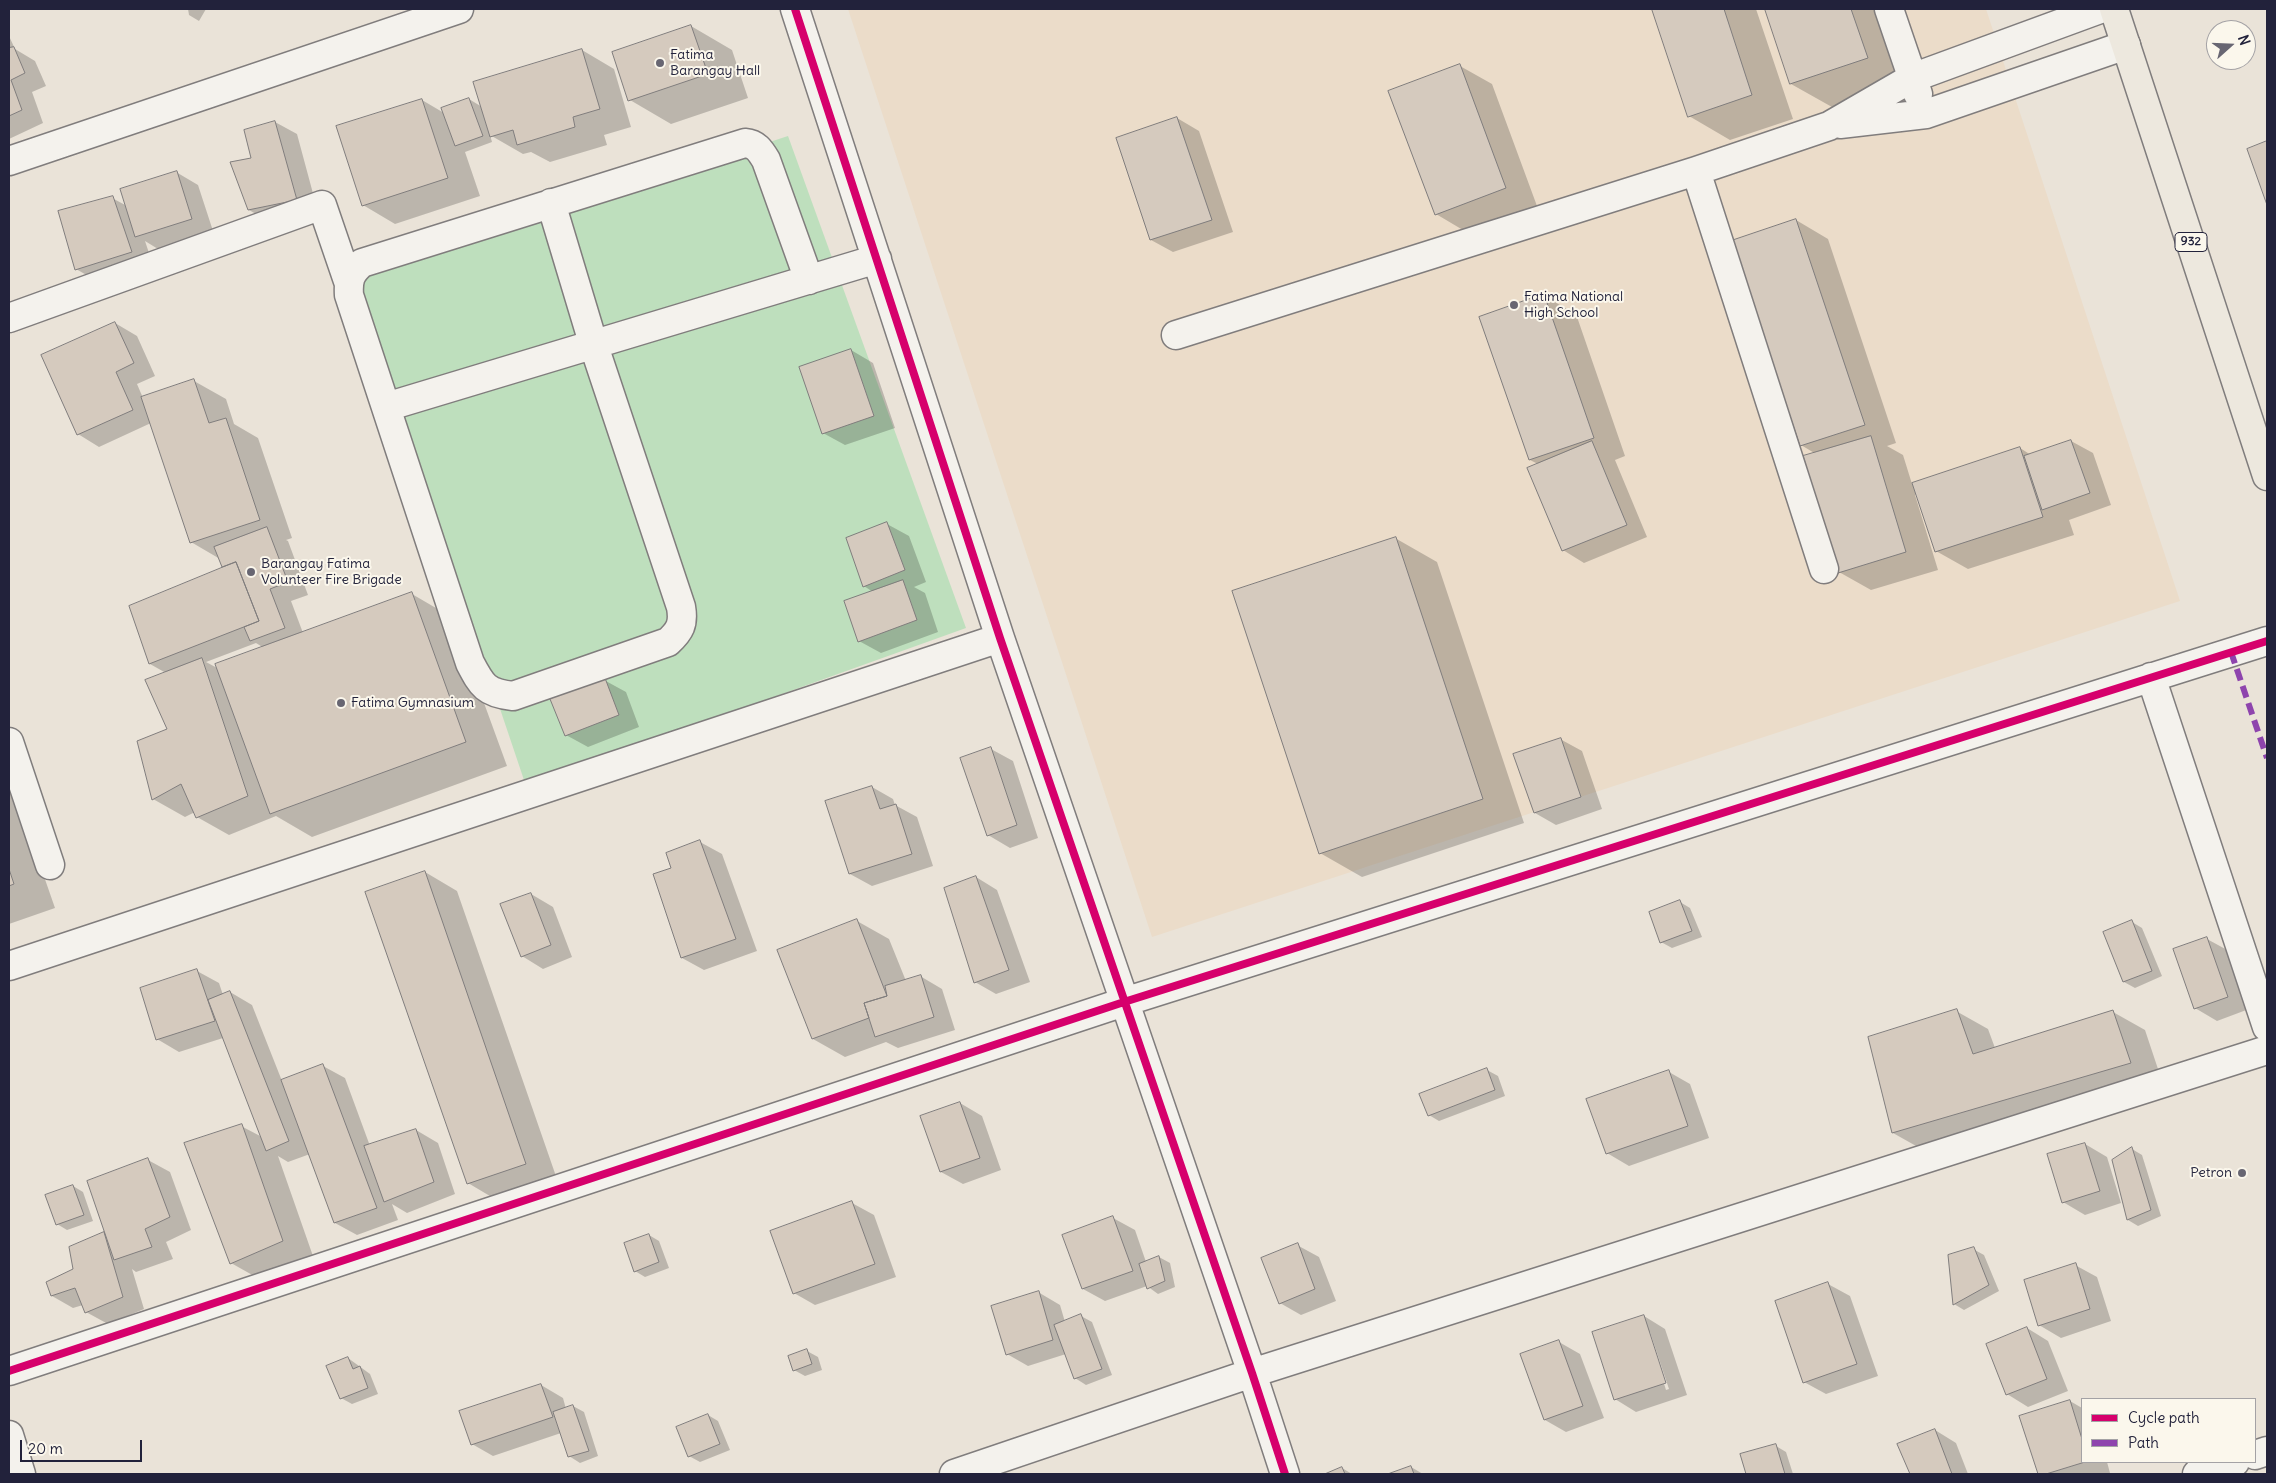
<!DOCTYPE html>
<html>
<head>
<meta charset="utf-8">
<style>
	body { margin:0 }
	#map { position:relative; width:2276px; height:1483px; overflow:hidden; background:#eae3d8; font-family:Delius,sans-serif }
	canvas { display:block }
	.frame { position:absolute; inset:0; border:10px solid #22223b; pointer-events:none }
	.legend { position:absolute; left:2081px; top:1398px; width:175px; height:65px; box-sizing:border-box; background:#fbf7ec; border:1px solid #a4a2a5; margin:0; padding:6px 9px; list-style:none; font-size:15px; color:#22223b }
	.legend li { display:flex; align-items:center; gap:10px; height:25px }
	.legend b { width:25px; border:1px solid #a4a2a5 }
	.north { position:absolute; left:2206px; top:20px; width:50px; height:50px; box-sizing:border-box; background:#fbf7ec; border:1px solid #a4a2a5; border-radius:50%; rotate:70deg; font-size:14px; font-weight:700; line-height:20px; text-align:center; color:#22223b }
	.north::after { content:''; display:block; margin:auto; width:18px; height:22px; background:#686672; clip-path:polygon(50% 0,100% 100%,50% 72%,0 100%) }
	.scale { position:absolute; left:20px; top:1440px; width:122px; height:22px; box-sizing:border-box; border:2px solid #22223b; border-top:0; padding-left:6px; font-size:15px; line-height:18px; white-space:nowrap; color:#22223b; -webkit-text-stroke:4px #fbf7ec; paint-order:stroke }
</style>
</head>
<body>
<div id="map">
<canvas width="2276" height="1483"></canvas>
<div class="frame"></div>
<ul class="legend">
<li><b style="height:6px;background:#d6006c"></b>Cycle path</li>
<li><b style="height:6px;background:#8e44ad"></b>Path</li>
</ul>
<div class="north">N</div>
<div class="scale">20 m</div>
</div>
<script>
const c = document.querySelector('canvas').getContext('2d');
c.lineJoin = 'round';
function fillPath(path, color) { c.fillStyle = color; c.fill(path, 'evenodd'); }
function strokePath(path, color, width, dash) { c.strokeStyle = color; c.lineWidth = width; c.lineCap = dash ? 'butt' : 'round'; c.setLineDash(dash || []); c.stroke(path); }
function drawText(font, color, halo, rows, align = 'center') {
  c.font = font + ' Delius,sans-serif'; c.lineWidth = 4; c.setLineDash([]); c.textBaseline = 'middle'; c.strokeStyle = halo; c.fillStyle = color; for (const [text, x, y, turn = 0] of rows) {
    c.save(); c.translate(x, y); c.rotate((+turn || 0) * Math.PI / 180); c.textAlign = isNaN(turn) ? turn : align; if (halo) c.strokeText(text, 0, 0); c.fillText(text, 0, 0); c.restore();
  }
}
fillPath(new Path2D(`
	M848 9H1986L2180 601 1152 937Z`), '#ebdcc9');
fillPath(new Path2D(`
	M788 136 966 628 526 786 355 278Z`), '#bedfbd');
fillPath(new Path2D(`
	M188 9H206L199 21 189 15Z
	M1653 9H1756L1793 119 1730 140 1689 116Z
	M1766 9H1884L1909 82 1832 107 1791 84Z
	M691 26 732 50 748 98 671 124 630 100Z
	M9 36 15 49 35 61 46 86 32 92 43 123 9 139Z
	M582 50 614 69 631 127 604 135 607 145 550 162 531 152 523 154 490 135 492 142 465 152 480 196 395 224 363 205 422 100 444 113 469 99 482 107Z
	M1460 66 1492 84 1537 206 1468 233 1436 214Z
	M1177 118 1199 131 1233 232 1173 252 1151 240Z
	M275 122 297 134 318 212 270 222 249 210 252 159Z
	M2267 143V201L2248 149Z
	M176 172 198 185 213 231 158 249 145 241 153 265 97 281 76 269 112 198 127 206Z
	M1796 220 1828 239 1896 443 1887 446 1903 455 1912 484 2020 448 2031 455 2071 441 2093 453 2111 505 2069 520 2074 535 1968 569 1936 551 1917 494 1915 495 1938 570 1871 590 1839 572 1816 454 1801 445Z
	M1544 296 1576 314 1625 456 1615 460 1647 537 1584 563 1563 550 1538 464 1530 460Z
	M115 323 137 336 155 376 137 384 143 398 194 381 226 399 234 424 258 438 292 538 286 540 288 541 308 595 291 601 303 633 412 594 453 618 507 766 312 837 276 816 229 835 197 817 195 812 185 817 153 799 168 730 166 673 150 664 223 568 220 559 191 542 151 423 99 447 78 434ZM256 643 264 648 219 669 206 662Z
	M851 350 873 363 895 428 845 445 823 433Z
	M887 524 909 536 926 582 914 587 925 593 938 632 881 653 859 641 873 592 864 586Z
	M1395 538 1437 562 1524 823 1362 877 1320 853Z
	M604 680 626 692 639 727 588 747 566 735Z
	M1560 739 1582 751 1602 809 1556 825 1535 813Z
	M991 749 1013 761 1038 838 1010 848 988 835Z
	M9 776 55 908 9 924Z
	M872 787 893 799 895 805 917 817 933 866 872 886 850 874Z
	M700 842 722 854 757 951 704 970 682 958 654 875 672 868Z
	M425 872 457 891 558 1182 500 1202 468 1183Z
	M976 877 997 890 1030 982 996 994 975 982Z
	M531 894 553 907 572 957 543 969 522 956Z
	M1680 902 1690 908 1702 937 1672 948 1661 942Z
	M857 921 889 939 906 981 920 976 942 989 955 1030 898 1048 886 1042 845 1057 813 1039Z
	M2132 922 2142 928 2162 976 2135 988 2124 982 2105 933Z
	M2207 939 2229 951 2249 1009 2217 1021 2195 1008Z
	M197 971 219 983 223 995 230 992 252 1005 282 1081 323 1066 345 1078 370 1146 416 1130 438 1143 455 1194 407 1213 392 1204 398 1220 357 1235 335 1223 310 1154 288 1162 278 1156 314 1259 263 1281 231 1263 241 1126 262 1137 223 1038 179 1052 157 1039Z
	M1956 1011 1988 1029 1995 1048 2113 1012 2145 1030 2162 1081 1925 1151 1893 1133Z
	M1487 1070 1498 1076 1505 1096 1439 1121 1429 1115Z
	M1669 1072 1690 1084 1709 1138 1629 1166 1607 1153Z
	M960 1103 982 1116 1001 1170 963 1184 941 1172Z
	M2085 1144 2107 1157 2121 1203 2085 1215 2063 1202Z
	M2132 1149 2142 1155 2161 1216 2138 1226 2128 1220Z
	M148 1160 170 1172 191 1230 166 1242 173 1259 136 1272 132 1269 144 1309 108 1324 86 1312 83 1305 73 1308 52 1296 75 1270 70 1248 106 1233Z
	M73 1186 83 1192 93 1221 67 1230 57 1224Z
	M852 1203 874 1215 896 1277 815 1305 794 1293Z
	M1113 1218 1135 1230 1146 1262 1159 1257 1170 1263 1175 1287 1158 1294 1147 1286 1105 1301 1083 1289 1064 1236Z
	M649 1235 659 1241 669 1268 645 1277 635 1271Z
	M1297 1245 1319 1257 1336 1301 1301 1315 1280 1303Z
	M1973 1249 1984 1255 1999 1291 1964 1310 1954 1304 1950 1256Z
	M2075 1265 2097 1277 2111 1321 2061 1338 2039 1325Z
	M1828 1284 1850 1296 1878 1376 1826 1394 1804 1382Z
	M1038 1292 1060 1305 1065 1322 1081 1316 1092 1322 1112 1375 1086 1385 1075 1378 1066 1354 1028 1366 1007 1354Z
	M1644 1316 1665 1329 1687 1395 1636 1412 1615 1399ZM1648 1332H1650L1669 1389 1666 1390Z
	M2027 1328 2048 1341 2068 1391 2028 1407 2007 1394Z
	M1559 1342 1580 1354 1604 1418 1566 1432 1545 1420Z
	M807 1351 818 1357 822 1370 805 1376 794 1370Z
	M348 1358 370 1374 378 1394 352 1404 341 1398Z
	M541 1385 563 1398 566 1409 573 1406 584 1412 598 1456 580 1463 569 1456 561 1433 493 1456 472 1444Z
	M2070 1401 2082 1408V1462H2107L2110 1473 2040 1474 2021 1417Z
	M708 1415 718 1421 730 1450 700 1462 689 1456Z
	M1935 1430 1956 1443 1968 1474H1911L1899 1445Z
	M1776 1446 1786 1452 1793 1474H1747L1742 1455Z
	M1411 1467 1423 1474H1391Z
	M1342 1468 1352 1474H1326Z`), '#0003');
const building = new Path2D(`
	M1652 9H1724L1752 95 1688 117Z
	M1765 9H1851L1868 58 1790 84Z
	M691 25 708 74 628 101 612 52Z
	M14 47 25 73 11 80 22 110 9 116V48Z
	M582 49 600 109 573 117 575 127 517 145 513 130 490 137 473 82Z
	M1460 64 1506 188 1435 215 1388 91Z
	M469 98 483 136 455 146 441 108Z
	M422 99 448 178 362 206 336 126Z
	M1177 117 1212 220 1150 240 1116 138Z
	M275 121 297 200 248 210 230 162 251 158 244 130Z
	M2267 141V205L2247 149Z
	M177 171 192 219 135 237 120 189Z
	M113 196 132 252 75 270 58 211Z
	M1796 219 1865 425 1800 446 1731 241Z
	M1544 294 1594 438 1529 460 1479 317Z
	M115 322 134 363 116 372 133 410 77 435 41 355Z
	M851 349 874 416 822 434 799 367Z
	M194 379 209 423 226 418 260 520 190 543 141 397Z
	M1871 436 1906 552 1838 573 1803 456Z
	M2071 440 2090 493 2042 510 2024 456Z
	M1592 441 1627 525 1562 551 1527 468Z
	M2020 447 2043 517 1935 552 1912 483Z
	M887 522 905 570 863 587 846 538Z
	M267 527 288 582 270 589 285 628 250 641 244 627 259 621 236 562 222 567 214 547Z
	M1396 537 1483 799 1319 854 1232 591Z
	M236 562 259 621 149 664 129 606Z
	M903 580 917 620 858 642 844 601Z
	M412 592 466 742 270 814 215 664Z
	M202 658 248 796 196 818 181 784 152 800 137 741 167 729 145 680Z
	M605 678 619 715 565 736 550 699Z
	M1561 738 1581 797 1534 813 1513 754Z
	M991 747 1017 825 987 836 960 758Z
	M872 786 880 809 896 804 912 854 849 874 825 801Z
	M700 840 736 939 681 958 653 874 671 868 666 853Z
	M9 869 14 884 9 886Z
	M425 871 526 1164 467 1184 365 892Z
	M976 876 1009 970 974 983 944 888Z
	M531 893 551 945 521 957 500 904Z
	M1680 900 1692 931 1660 943 1649 912Z
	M857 919 887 996 864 1003 869 1018 812 1039 777 950Z
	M2132 920 2152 971 2123 982 2103 932Z
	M2207 937 2228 997 2194 1009 2173 949Z
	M197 969 215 1021 156 1040 140 988Z
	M921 975 934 1017 875 1037 864 1003 887 996 885 986Z
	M230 991 289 1141 266 1151 208 1000Z
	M1957 1009 1973 1054 2113 1010 2131 1063 1892 1133 1868 1037Z
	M323 1064 377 1208 334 1223 281 1080Z
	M1487 1068 1495 1090 1428 1116 1419 1094Z
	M1669 1070 1688 1126 1606 1154 1586 1099Z
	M960 1102 980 1158 940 1172 920 1116Z
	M242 1124 283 1241 230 1264 184 1143Z
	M416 1129 434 1182 384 1202 364 1146Z
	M2085 1143 2100 1191 2062 1203 2047 1154Z
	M2132 1147 2151 1210 2127 1220 2112 1160Z
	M148 1158 170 1217 145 1229 152 1247 114 1260 87 1181Z
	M73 1185 84 1215 56 1225 45 1195Z
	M852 1201 875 1264 793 1294 770 1231Z
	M1113 1216 1133 1271 1082 1289 1062 1235Z
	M104 1232 123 1297 85 1313 75 1288 51 1296 46 1282 73 1269 69 1247Z
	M649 1234 659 1262 634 1272 624 1243Z
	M1298 1243 1315 1289 1279 1304 1261 1258Z
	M1974 1247 1989 1285 1953 1305 1948 1255Z
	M1159 1256 1165 1281 1147 1289 1139 1264Z
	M2076 1263 2090 1309 2038 1326 2024 1280Z
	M1828 1282 1857 1364 1803 1383 1775 1301Z
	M1039 1291 1053 1340 1006 1355 991 1306Z
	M1081 1314 1102 1369 1074 1379 1054 1325Z
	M1644 1315 1666 1383 1614 1400 1592 1332Z
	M2027 1327 2047 1379 2006 1395 1986 1344Z
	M1559 1340 1583 1406 1544 1420 1520 1354Z
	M807 1349 812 1364 793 1371 788 1356Z
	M348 1357 353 1369 360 1366 368 1388 340 1399 326 1366Z
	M541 1384 553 1417 471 1445 459 1411Z
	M2070 1400 2082 1439V1462H2085L2046 1474H2038L2019 1416Z
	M573 1405 589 1451 568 1457 553 1412Z
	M708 1414 720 1444 688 1457 676 1427Z
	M1935 1429 1952 1474H1910L1897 1444Z
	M1776 1444 1785 1474H1746L1740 1454Z
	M1411 1466 1414 1474H1388Z
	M1342 1467 1345 1474H1325Z`);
fillPath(building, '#d5cabe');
strokePath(building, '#807d7d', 1);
const minor = new Path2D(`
	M795 9 1000 638 1252 1373 1285 1474
	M1889 9 1918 94
	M1840 124 1926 114 2126 45
	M9 161 459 9
	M1696 171 1824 569
	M551 203 594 346 681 607C684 624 680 631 668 642L513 696C486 693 482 686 470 663L349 295C348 280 350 273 362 263L745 143C756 144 760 150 766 160L809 280
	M9 318 322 205 348 281
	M1176 335 1696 171 1829 126 1912 78 2100 9
	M386 407 877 259
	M2151 677 2267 1027
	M9 742 50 865
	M9 966 1000 638
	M9 1371 1124 1002 2267 641
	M9 1435 21 1474
	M2255 1455 2267 1451
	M954 1474 1252 1373 2267 1050
	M2197 1474 2235 1462`);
const major = new Path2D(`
	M2114 9 2267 476`);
strokePath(minor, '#807d7d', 31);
strokePath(major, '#807d7d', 31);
strokePath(minor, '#f4f2ed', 28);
strokePath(major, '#ede8de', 28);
strokePath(new Path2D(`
	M2231 652 2267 758`), '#8e44ad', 6, [12, 6]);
strokePath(new Path2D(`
	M795 9 1000 638 1252 1373 1285 1474
	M9 1371 1124 1002 2267 641`), '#d6006c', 8);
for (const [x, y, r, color] of [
	[660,63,5,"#686672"],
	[1514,305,5,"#686672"],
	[251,572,5,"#686672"],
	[341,703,5,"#686672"],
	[2242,1173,5,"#686672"]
]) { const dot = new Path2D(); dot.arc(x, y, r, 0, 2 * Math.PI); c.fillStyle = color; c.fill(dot); strokePath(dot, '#fbf7ec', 2); }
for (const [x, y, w] of [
	[2191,242,32]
]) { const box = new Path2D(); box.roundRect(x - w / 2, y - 9.5, w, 19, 4); c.fillStyle = '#fbf7ec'; c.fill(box); strokePath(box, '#22223b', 1); }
drawText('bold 12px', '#22223b', null, [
	["932",2191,242]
]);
drawText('14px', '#22223b', '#fbf7ec', [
	["Fatima",670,55],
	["Barangay Hall",670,71],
	["Fatima National",1524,297],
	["High School",1524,313],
	["Barangay Fatima",261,564],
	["Volunteer Fire Brigade",261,580],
	["Fatima Gymnasium",351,703],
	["Petron",2232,1173,"right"]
], 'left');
</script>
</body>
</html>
